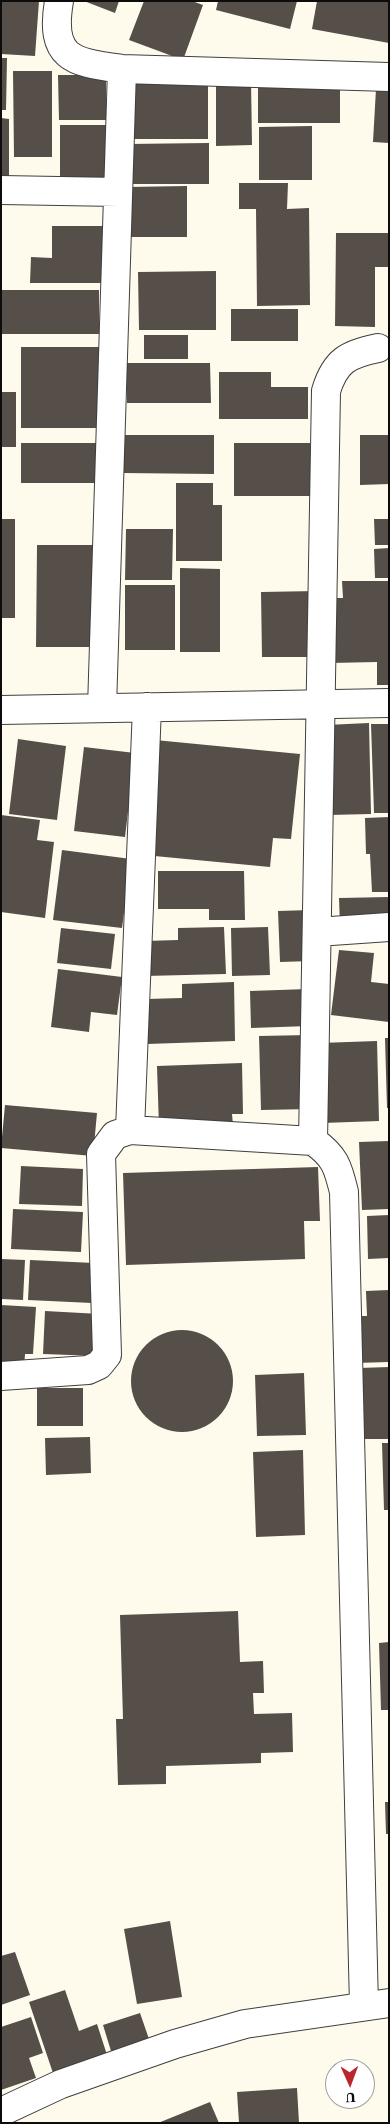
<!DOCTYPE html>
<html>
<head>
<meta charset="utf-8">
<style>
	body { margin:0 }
	#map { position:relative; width:390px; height:2124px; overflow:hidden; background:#fffbec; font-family:"Source Serif 4",serif }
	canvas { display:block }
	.frame { position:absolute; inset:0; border:2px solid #0c0c0c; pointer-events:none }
	.north { position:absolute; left:325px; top:2059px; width:50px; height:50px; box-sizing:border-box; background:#fff; border:1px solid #9e9e9e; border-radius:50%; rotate:178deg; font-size:14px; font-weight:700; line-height:20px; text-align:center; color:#0c0c0c }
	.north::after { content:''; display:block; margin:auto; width:18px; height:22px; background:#b9272d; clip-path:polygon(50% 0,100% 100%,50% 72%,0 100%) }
</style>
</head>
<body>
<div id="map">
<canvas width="390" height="2124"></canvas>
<div class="frame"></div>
<div class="north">U</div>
</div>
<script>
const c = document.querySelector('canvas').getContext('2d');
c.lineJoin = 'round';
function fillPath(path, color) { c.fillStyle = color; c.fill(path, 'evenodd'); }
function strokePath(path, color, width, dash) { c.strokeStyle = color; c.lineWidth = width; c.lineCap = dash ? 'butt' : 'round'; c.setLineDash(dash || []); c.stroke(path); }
fillPath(new Path2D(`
	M1 1H39L35 56 1 54Z
	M84 1H119L115 13Z
	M144 1H192L203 5 183 60 129 40Z
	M218 1H297L290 29 216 10Z
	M317 1H389V43L312 29Z
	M1 58H7L6 110H1Z
	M13 71H52V157H14Z
	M58 75H106V120H59Z
	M258 76H340V123H258Z
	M127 79H208V139H127Z
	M216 80H251L252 145 216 146Z
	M376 89 389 90V143L373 142Z
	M1 118 9 119V183H1Z
	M60 125H107V183H60Z
	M312 126V180H259V127Z
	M209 143V184H127V144Z
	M239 183H288L287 209 309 208 310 305 257 306 256 209H239Z
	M187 186V237H128V187Z
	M52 226H105V283H30L31 257 52 258Z
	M336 233H389V267H375V327L335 326Z
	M216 271V330H139L138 272Z
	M1 290H99V334H1Z
	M231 309H298V341H231Z
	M144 335H188V359H144Z
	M21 347H103V428H21Z
	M127 363H210L211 403H127Z
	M219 372H271V387H308V419H219Z
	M1 392H16V447H1Z
	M123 435H214V474L123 473Z
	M360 435H389V484L360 485Z
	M21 443H99V483H21Z
	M234 443H310V496H234Z
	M176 483H213V505H222V561H176Z
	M1 519H15V618H1Z
	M374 519H389V545H375Z
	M126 529H173L172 580H125Z
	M37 545H102L101 647H36Z
	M389 548V578H375L374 549Z
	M180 568 220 569V652H180Z
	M342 581H389V685H377V662L330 663V598H343Z
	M125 585H175V650H125Z
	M317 591 318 657H262L261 592Z
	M369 723 371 814 328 815 326 725Z
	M371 724H389V813H374Z
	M18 739 66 746 57 820 9 814Z
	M155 740 300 754 291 839 273 838 270 867 144 855Z
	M84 747 135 753 125 837 74 831Z
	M1 815 40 820 37 840 54 842 45 918 1 912Z
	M389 817V892H372L370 854H366L365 818Z
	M62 850 131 859 122 928 53 920Z
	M158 871H244L245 920H209V909H158Z
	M389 897V925L340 926 339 898Z
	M311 910 312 961 280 962 278 911Z
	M224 927 226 974 145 976V941L178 940V928Z
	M268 927 270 975 232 976 231 928Z
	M61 928 115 934 111 969 57 963Z
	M339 950 374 953 371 982 389 984V1022L331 1015Z
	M58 969 122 977 117 1015 91 1012 89 1032 51 1027Z
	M234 982 235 1041 147 1044 146 999 182 998V984Z
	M308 989 309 1026 251 1028 250 991Z
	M309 1035 311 1109 261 1110 259 1036Z
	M385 1038H389V1108H387Z
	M377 1041 379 1121 322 1123 320 1043Z
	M242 1063 243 1114H232L233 1125 159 1127 157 1066Z
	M5 1105 97 1113 93 1156 1 1148Z
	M389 1141V1209L362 1210 359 1142Z
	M21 1166 83 1169 82 1206 19 1204Z
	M318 1167 320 1221H304L305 1259 126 1265 123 1173Z
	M13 1209 83 1212 81 1252 11 1249Z
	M389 1215V1258L368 1259 367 1216Z
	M1 1259 25 1260 23 1300 1 1299Z
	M30 1260 94 1263 92 1303 28 1300Z
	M389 1290V1362L355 1363 354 1316H367L366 1291Z
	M1 1305 36 1307 33 1354H25L24 1368 1 1366Z
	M45 1311 100 1314 98 1356 43 1354Z
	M131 1381a51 51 0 1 1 102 0a51 51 0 1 1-102 0Z
	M389 1367V1439H361L359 1368Z
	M304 1373 306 1435 257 1436 255 1375Z
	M37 1388H83V1426H37Z
	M90 1437 91 1473 46 1475 45 1438Z
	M382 1443H389V1510H384Z
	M303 1450 305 1535 256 1537 253 1452Z
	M238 1611 240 1662 263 1661 264 1693H253L254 1714 292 1713 293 1752 261 1753V1763L166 1766V1784L118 1785 116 1719H123L120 1615Z
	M389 1642V1710H381L379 1643Z
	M385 1802H389V1834H386Z
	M170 1921 182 1997 137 2004 124 1929Z
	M15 1952 30 1995 1 2005V1956Z
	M65 1990 79 2031 97 2024 108 2058 54 2076 29 2002Z
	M140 2013 149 2039 111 2051 103 2025Z
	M31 2017 43 2053 29 2058 36 2078 1 2090V2027Z
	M297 2088 299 2123H239L237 2092Z
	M210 2102 219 2123H158Z`), '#554e49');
const minor = new Path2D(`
	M59 1C49 60 74 62 122 69L389 77
	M1 190 118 192
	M102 708 122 69
	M1 710 389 703
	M317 932 389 927
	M130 1130 147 707
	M313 1141 326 391C335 361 348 354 378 348
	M1 1376 88 1370 99 1365 107 1355 101 1154 115 1135 130 1130 313 1141C335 1156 338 1167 344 1192L364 2006
	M1 2112 61 2084 175 2044 245 2024 389 2003`);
strokePath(minor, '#3f3f3f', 30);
strokePath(minor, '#fff', 28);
</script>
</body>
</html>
